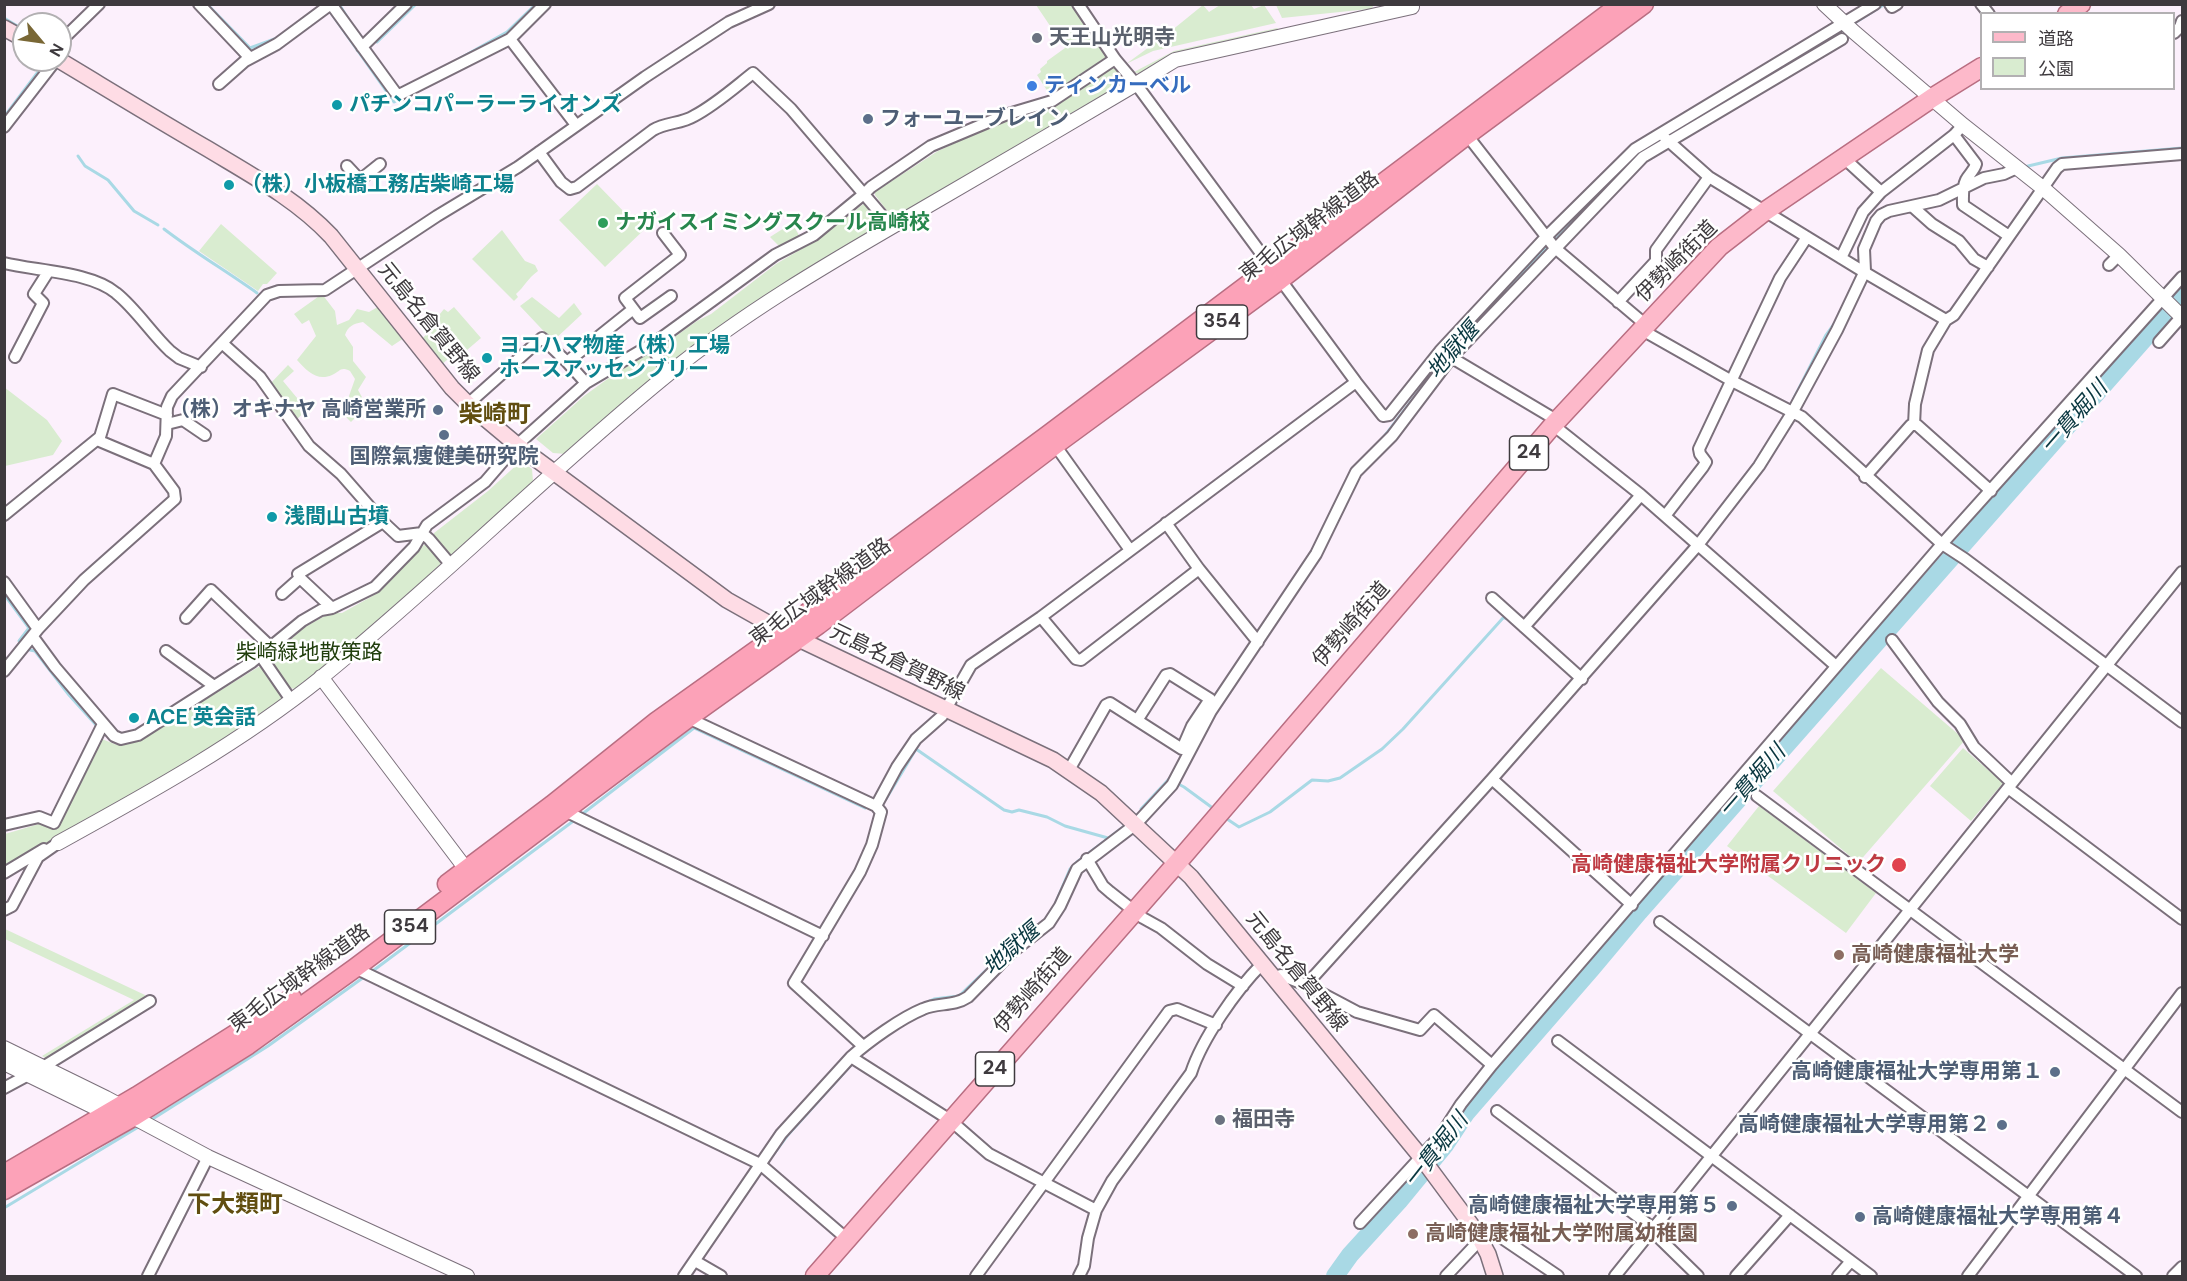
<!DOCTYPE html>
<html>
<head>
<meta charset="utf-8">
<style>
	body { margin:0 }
	#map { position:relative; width:2187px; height:1281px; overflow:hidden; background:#fcf0fc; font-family:"DM Sans","Noto Sans JP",sans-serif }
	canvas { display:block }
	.frame { position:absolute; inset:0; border:6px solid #3e3a3e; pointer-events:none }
	.legend { position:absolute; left:1980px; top:12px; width:195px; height:78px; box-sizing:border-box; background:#fff; border:2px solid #b2b0b2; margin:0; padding:8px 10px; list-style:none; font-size:18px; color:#3e3a3e }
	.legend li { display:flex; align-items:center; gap:12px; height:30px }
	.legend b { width:30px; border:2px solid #b2b0b2 }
	.north { position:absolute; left:12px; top:12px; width:60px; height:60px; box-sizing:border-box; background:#fff; border:2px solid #b2b0b2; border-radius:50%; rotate:119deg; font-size:16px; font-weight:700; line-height:24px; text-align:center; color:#3e3a3e }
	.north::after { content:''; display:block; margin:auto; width:21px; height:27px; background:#796735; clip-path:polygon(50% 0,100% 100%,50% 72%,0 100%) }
</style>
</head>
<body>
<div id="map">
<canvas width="2187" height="1281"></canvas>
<div class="frame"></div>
<ul class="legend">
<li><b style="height:8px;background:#fdb9ca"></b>道路</li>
<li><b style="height:16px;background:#d9ecd0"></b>公園</li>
</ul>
<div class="north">N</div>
</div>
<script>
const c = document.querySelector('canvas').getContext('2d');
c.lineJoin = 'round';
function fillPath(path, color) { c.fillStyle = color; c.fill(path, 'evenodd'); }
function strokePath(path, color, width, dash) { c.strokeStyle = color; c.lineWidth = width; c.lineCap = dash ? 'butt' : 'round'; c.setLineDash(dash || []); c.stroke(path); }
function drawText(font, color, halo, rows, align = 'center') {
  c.font = font + ' "DM Sans","Noto Sans JP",sans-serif'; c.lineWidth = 5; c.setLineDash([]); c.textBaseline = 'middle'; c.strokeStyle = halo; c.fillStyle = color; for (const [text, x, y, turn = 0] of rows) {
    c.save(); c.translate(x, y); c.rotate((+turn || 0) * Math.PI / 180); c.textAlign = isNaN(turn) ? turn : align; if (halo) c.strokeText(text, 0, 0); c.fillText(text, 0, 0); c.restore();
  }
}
fillPath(new Path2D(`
	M1372 4 1373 7 1369 9 1282 18 1276 5Z
	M1036 5H1075L1106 56 1104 60 1050 95 1037 75 1041 72 1040 69 1047 63V61L1065 48Z
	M1203 5 1209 12 1220 5H1251L1254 9 1264 5 1276 23 1153 51 1126 64 1171 31Z
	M1277 28 1282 32 1140 74 1134 72 1174 51Z
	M1113 68 1117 69 1127 81 1125 86 899 216H891L875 195V192L938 151 1000 122 1055 106Z
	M597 184 630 218 635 214 647 227 605 267 559 220Z
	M866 202 882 222 880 227 778 287 674 364H669L659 353V348L697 321 711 314 776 264 820 238Z
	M792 223 800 237 781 248 770 237Z
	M221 224 277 273 267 284H263L258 291 199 251Z
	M502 230 525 261 535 265 538 271C527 279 525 286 516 294L518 297 514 301 472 259Z
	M322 294 335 311 337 325 349 320 357 309 369 312 383 304 407 336 392 346 363 322C353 324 348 326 345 335L353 347V361L366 377 358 390 367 406 351 422 345 416 352 407 349 396 355 379 350 371C340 366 340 372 332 375 317 382 306 370 297 360L316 336 309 320 302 324 294 314Z
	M532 297 559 318 574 303 582 314 553 341 520 306Z
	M454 307 481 338 460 356 448 359 440 366 421 340 437 323 435 320 444 309 448 312Z
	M642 354 649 355 661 368 659 377 566 454 553 453 536 439 584 396Z
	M288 365 294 371 283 381 307 410 296 420 269 385Z
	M4 387 47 420 62 441 53 455 5 466Z
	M521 461 532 469 533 481 454 554H449L434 539V533L488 491Z
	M424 545H427L441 560 440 567 322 670 296 689 290 688 269 660 270 657 305 627 330 613H342L376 594Z
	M260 666 283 695 281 702 189 763 5 869V834L39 824 57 829 102 739 117 745 138 741Z
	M1881 668 1965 740 1858 863 1773 791Z
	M1963 748 2003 783 1971 821 1930 786Z
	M1759 806 1876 893 1846 933 1727 846Z
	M5 929 145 995V999L47 1059 42 1056 134 1000 5 939Z`), '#d9ecd0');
strokePath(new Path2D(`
	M207 4 250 48 280 37
	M339 4 349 20
	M331 13 394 102 402 98
	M4 18 24 30
	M1853 24 1885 4
	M377 42 416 4
	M457 60 507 32 536 4
	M4 117 44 64
	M1651 147 1845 29
	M78 156 85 166 108 180 134 211 158 225
	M2024 167 2062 158 2182 148
	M164 229C194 252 226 271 257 293
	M1554 241 1625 168
	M1480 320 1549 245
	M1793 400 1826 335 1836 321
	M1383 438 1443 360
	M4 594 29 628 19 641
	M30 650 35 651 69 695 96 725
	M1169 779 1184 787 1214 809
	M886 799 916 749 1004 810 1012 812 1019 810 1047 817 1065 826 1108 838
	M1141 809 1169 779
	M581 815 694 728 865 808
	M1224 817 1239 827 1270 812 1312 780 1328 781 1340 778 1382 749 1403 729 1503 618H1508
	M1056 902 1070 869 1077 862 1126 825
	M370 973 576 819
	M923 1004 934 999 959 996 1003 954
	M151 1120 268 1046 364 977
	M773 1155 787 1136 851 1065
	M4 1208 140 1126`), '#a9d9e5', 3);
strokePath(new Path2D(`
	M1335 1276 1350 1255 1399 1201 1445 1145 1466 1113 1592 968 1639 912 2182 296`), '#a9d9e5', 18);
const minor = new Path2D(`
	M199 4 250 58
	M331 4 395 92 399 95 510 39 545 4
	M1078 4 1115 59 1136 84 1356 382 1383 416 1389 415 1440 351 1546 237 1635 149 1875 4
	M1890 4 1892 7 1897 4
	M1981 4 1989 14
	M2174 33 2180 27 2182 21
	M510 39 576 125
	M60 42 99 4
	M362 47 406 4
	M219 84 245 61 277 44 331 4
	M4 127 56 60
	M1467 135 1555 248 1646 325
	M1954 135 1976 164C1974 171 1969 174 1966 180 1962 188 1963 197 1963 205L2009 236
	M1665 138 1709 177 1864 272 1946 320 1954 315 2057 168 2062 164 2182 154
	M539 152 561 182 570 189 577 187 653 130C666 122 681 124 694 116 715 105 734 88 753 73L791 109 892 227
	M1845 159 1881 192
	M347 166 360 180 380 164
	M1913 207 1932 224 1959 241 1974 259 1988 267
	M663 233 680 255 625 298 640 318 671 296
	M1841 258 1863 212 1881 192 1954 135 1963 125
	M4 263C37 271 91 272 116 293 136 309 151 333 170 351L179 358 201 367
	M2109 265 2119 255
	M1618 302 1656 261V250L1709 177
	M1642 330 1732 381 1802 417 1942 544 1965 559 2182 722
	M2159 342 2182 316
	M222 343 260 377 309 446 341 474 383 522 398 536 422 533 429 539 451 565
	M649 344 669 373
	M1447 355 1558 421
	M15 357 43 303 34 294 48 272
	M567 362 586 383
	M468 404 542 338 567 362 632 310
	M167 424 183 420 205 435
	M1553 425 1641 495 1836 666
	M1914 425 1915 404 1928 350 1946 320
	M97 440 154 464
	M1055 445 1130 550
	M1865 477 1911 425H1917L1991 491
	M4 515 100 437 113 394 167 415
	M1665 516 1703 467 1706 462 1700 454 1699 449 1780 278 1807 237
	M1166 523 1199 569 1258 642
	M298 574 383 522
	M4 582 38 629
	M282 594 300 578 332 608
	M1492 598 1582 679
	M1041 617 1076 659 1081 660 1199 569
	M186 618 211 590 271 647
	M1524 627 1641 495
	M33 637 55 667 114 736 121 739 138 735 252 662 302 621 321 610 332 608 375 587 414 547 427 525 485 482 517 445 586 383 657 341 775 255 814 235 865 193 871 187 931 146 1005 115 1052 101 1115 59
	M1892 640 1938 702 1960 724 1974 747 2012 783
	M166 651 214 686
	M260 655 291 700
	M4 671 38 629 84 580 175 499 174 491 154 464 166 436 167 407 172 396 267 295 279 291 325 290 437 216 518 167 645 77 729 22 769 4
	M688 718 876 806
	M1069 770 1106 705 1110 703 1182 749 1192 726 1210 699 1170 674 1166 675 1138 719
	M1492 779 1632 905
	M2008 788 2182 919
	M1757 796 2182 1112
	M565 811 823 936
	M4 825 39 817 54 823 103 724
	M1087 859 1103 886 1110 892 1143 918 1161 928 1207 964 1243 986
	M4 873 44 849
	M4 910 12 906 38 857 58 843
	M1660 922 2136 1276
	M355 968 760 1164 847 1239
	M1273 978 1281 975 1306 985 1357 1012 1420 1030 1434 1015 1492 1065
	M1306 985 1492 779 1698 545 1759 466 1792 413 1837 330 1865 271 1864 249 1876 221 1881 215 1889 211 1939 200 1984 178 2004 174 2017 168
	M1558 1041 1871 1276
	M863 1046 794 983 860 872 872 845 881 812 876 806 897 767 916 739 942 716 971 665 1041 617 1356 382
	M851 1057 950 1120 989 1154 1096 1210
	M4 1088 43 1067 150 1001
	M1497 1111 1653 1228
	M1360 1223 1441 1135 1461 1104 1492 1065 1942 544 2182 277
	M1475 1230 1493 1232 1558 1276
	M1651 1230 1698 1276
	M695 1261 721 1276
	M148 1276 208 1157
	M684 1276 781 1134 851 1057C869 1041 901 1018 923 1009 938 1002 953 1007 968 997L1011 953 1049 923 1060 906 1077 869 1136 824 1172 785 1211 711 1316 554 1356 472 1392 436 1451 358 1643 157 1842 39
	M976 1276 1169 1011 1177 1009 1216 1025
	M1079 1276 1084 1266 1088 1238 1096 1210 1112 1181 1191 1073C1202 1039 1236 990 1262 964
	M1446 1276 1481 1239
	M1615 1276 2182 572
	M1736 1276 1790 1215
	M1838 1276 1851 1261
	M1968 1276 2182 993
	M2173 1276 2182 1267`);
const tertiary = new Path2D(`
	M1824 4 1854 32 1963 125 2044 189 2119 255 2182 317
	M321 677 466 869
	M58 843C149 793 240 743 322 677 441 580 549 471 667 375 742 314 824 266 907 218 983 174 1060 129 1136 84L1175 60 1412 7
	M4 1048 106 1098 121 1106 133 1117 208 1157 467 1276
	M4 1063 92 1106 114 1113`);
const secondary = new Path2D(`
	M4 28 24 39
	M59 60C109 90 158 120 208 149 251 175 296 199 331 236L452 388 468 404 517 445 727 600 782 631 1053 760 1101 793 1191 877 1421 1157 1475 1230 1488 1254 1495 1276`);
const primary = new Path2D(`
	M2067 14 2081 4
	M815 1276 1177 863 1553 425 1719 247 1764 212 1932 98 1982 67`);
const trunk = new Path2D(`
	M447 884 552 805 657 721 765 644 1048 435 1621 4
	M4 1174 137 1096 292 998
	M4 1190 133 1117 248 1045 355 968 688 718 818 625 1055 445 1280 280 1467 135 1644 4`);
strokePath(minor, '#7b707b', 14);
strokePath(tertiary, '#7b707b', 16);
strokePath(secondary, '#7b707b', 18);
strokePath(primary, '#b96e82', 21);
strokePath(trunk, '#b96e82', 21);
strokePath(minor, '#fff', 10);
strokePath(tertiary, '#fff', 14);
strokePath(secondary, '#fedce5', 15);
strokePath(primary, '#fdb9ca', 18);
strokePath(trunk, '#fca2b8', 18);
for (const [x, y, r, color] of [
	[1037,38,6,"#6b7280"],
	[1032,86,6,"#3f7fe0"],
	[337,105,6,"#0f9aa8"],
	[868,119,6,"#5c6f8a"],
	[229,185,6,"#0f9aa8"],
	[603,223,6,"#2e9e5b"],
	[487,358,6,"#0f9aa8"],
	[438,410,6,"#5c6f8a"],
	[444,435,6,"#5c6f8a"],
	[272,517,6,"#0f9aa8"],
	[134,718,6,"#0f9aa8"],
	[1899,865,8,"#e0444e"],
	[1839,955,6,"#8d6e63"],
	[2055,1072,6,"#5c6f8a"],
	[1220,1120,6,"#6b7280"],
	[2002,1125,6,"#5c6f8a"],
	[1732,1206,6,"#5c6f8a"],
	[1860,1217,6,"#5c6f8a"],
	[1413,1234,6,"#8d6e63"]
]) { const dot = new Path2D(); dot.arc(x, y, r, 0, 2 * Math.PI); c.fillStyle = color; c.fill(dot); strokePath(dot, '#fff', 2); }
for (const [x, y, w] of [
	[1222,322,51],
	[1529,453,39],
	[410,927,51],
	[995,1069,39]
]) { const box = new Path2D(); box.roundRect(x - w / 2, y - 17, w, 34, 4.5); c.fillStyle = '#fff'; c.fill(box); strokePath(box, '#3e3a3e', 1.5); }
drawText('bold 20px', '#3e3a3e', null, [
	["354",1222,322],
	["24",1529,453],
	["354",410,927],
	["24",995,1069]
]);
drawText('bold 21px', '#5b616d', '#fff', [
	["天王山光明寺",1049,38],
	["福田寺",1232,1120]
], 'left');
drawText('bold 21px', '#366cbe', '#fff', [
	["ティンカーベル",1044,86]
], 'left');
drawText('bold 21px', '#0d838f', '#fff', [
	["パチンコパーラーライオンズ",349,105],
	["（株）小板橋工務店柴崎工場",241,185],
	["ヨコハマ物産（株）工場",499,346],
	["ホースアッセンブリー",499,370],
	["浅間山古墳",284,517],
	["ACE 英会話",146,718]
], 'left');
drawText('bold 21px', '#4e5e75', '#fff', [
	["フォーユーブレイン",880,119,"left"],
	["（株）オキナヤ 高崎営業所",426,410],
	["国際氣痩健美研究院",444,457,"center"],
	["高崎健康福祉大学専用第１",2043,1072],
	["高崎健康福祉大学専用第２",1990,1125],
	["高崎健康福祉大学専用第５",1720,1206],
	["高崎健康福祉大学専用第４",1872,1217,"left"]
], 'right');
drawText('bold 21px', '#27864d', '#fff', [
	["ナガイスイミングスクール高崎校",615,223]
], 'left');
drawText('21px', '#3e3a3e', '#fff', [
	["東毛広域幹線道路",1310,227,-37],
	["伊勢崎街道",1677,262,-45],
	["元島名倉賀野線",428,323,51],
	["東毛広域幹線道路",821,593,-36],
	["伊勢崎街道",1352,625,-49],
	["元島名倉賀野線",897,663,26],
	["元島名倉賀野線",1296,972,51],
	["東毛広域幹線道路",300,979,-36],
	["伊勢崎街道",1033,991,-49]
]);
drawText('21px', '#213e0d', '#fff', [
	["柴崎緑地散策路",309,653]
]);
drawText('bold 21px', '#be3a42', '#fff', [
	["高崎健康福祉大学附属クリニック",1886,865]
], 'right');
drawText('bold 21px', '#785e54', '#fff', [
	["高崎健康福祉大学",1851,955],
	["高崎健康福祉大学附属幼稚園",1425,1234]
], 'left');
drawText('italic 22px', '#08363f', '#fff', [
	["地獄堰",1454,351,-49],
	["一貫堀川",2075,418,-49],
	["一貫堀川",1753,782,-49],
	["地獄堰",1012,950,-41],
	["一貫堀川",1437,1151,-52]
]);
drawText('bold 24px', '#614e10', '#fff', [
	["柴崎町",495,416],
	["下大類町",235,1206]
]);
</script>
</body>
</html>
